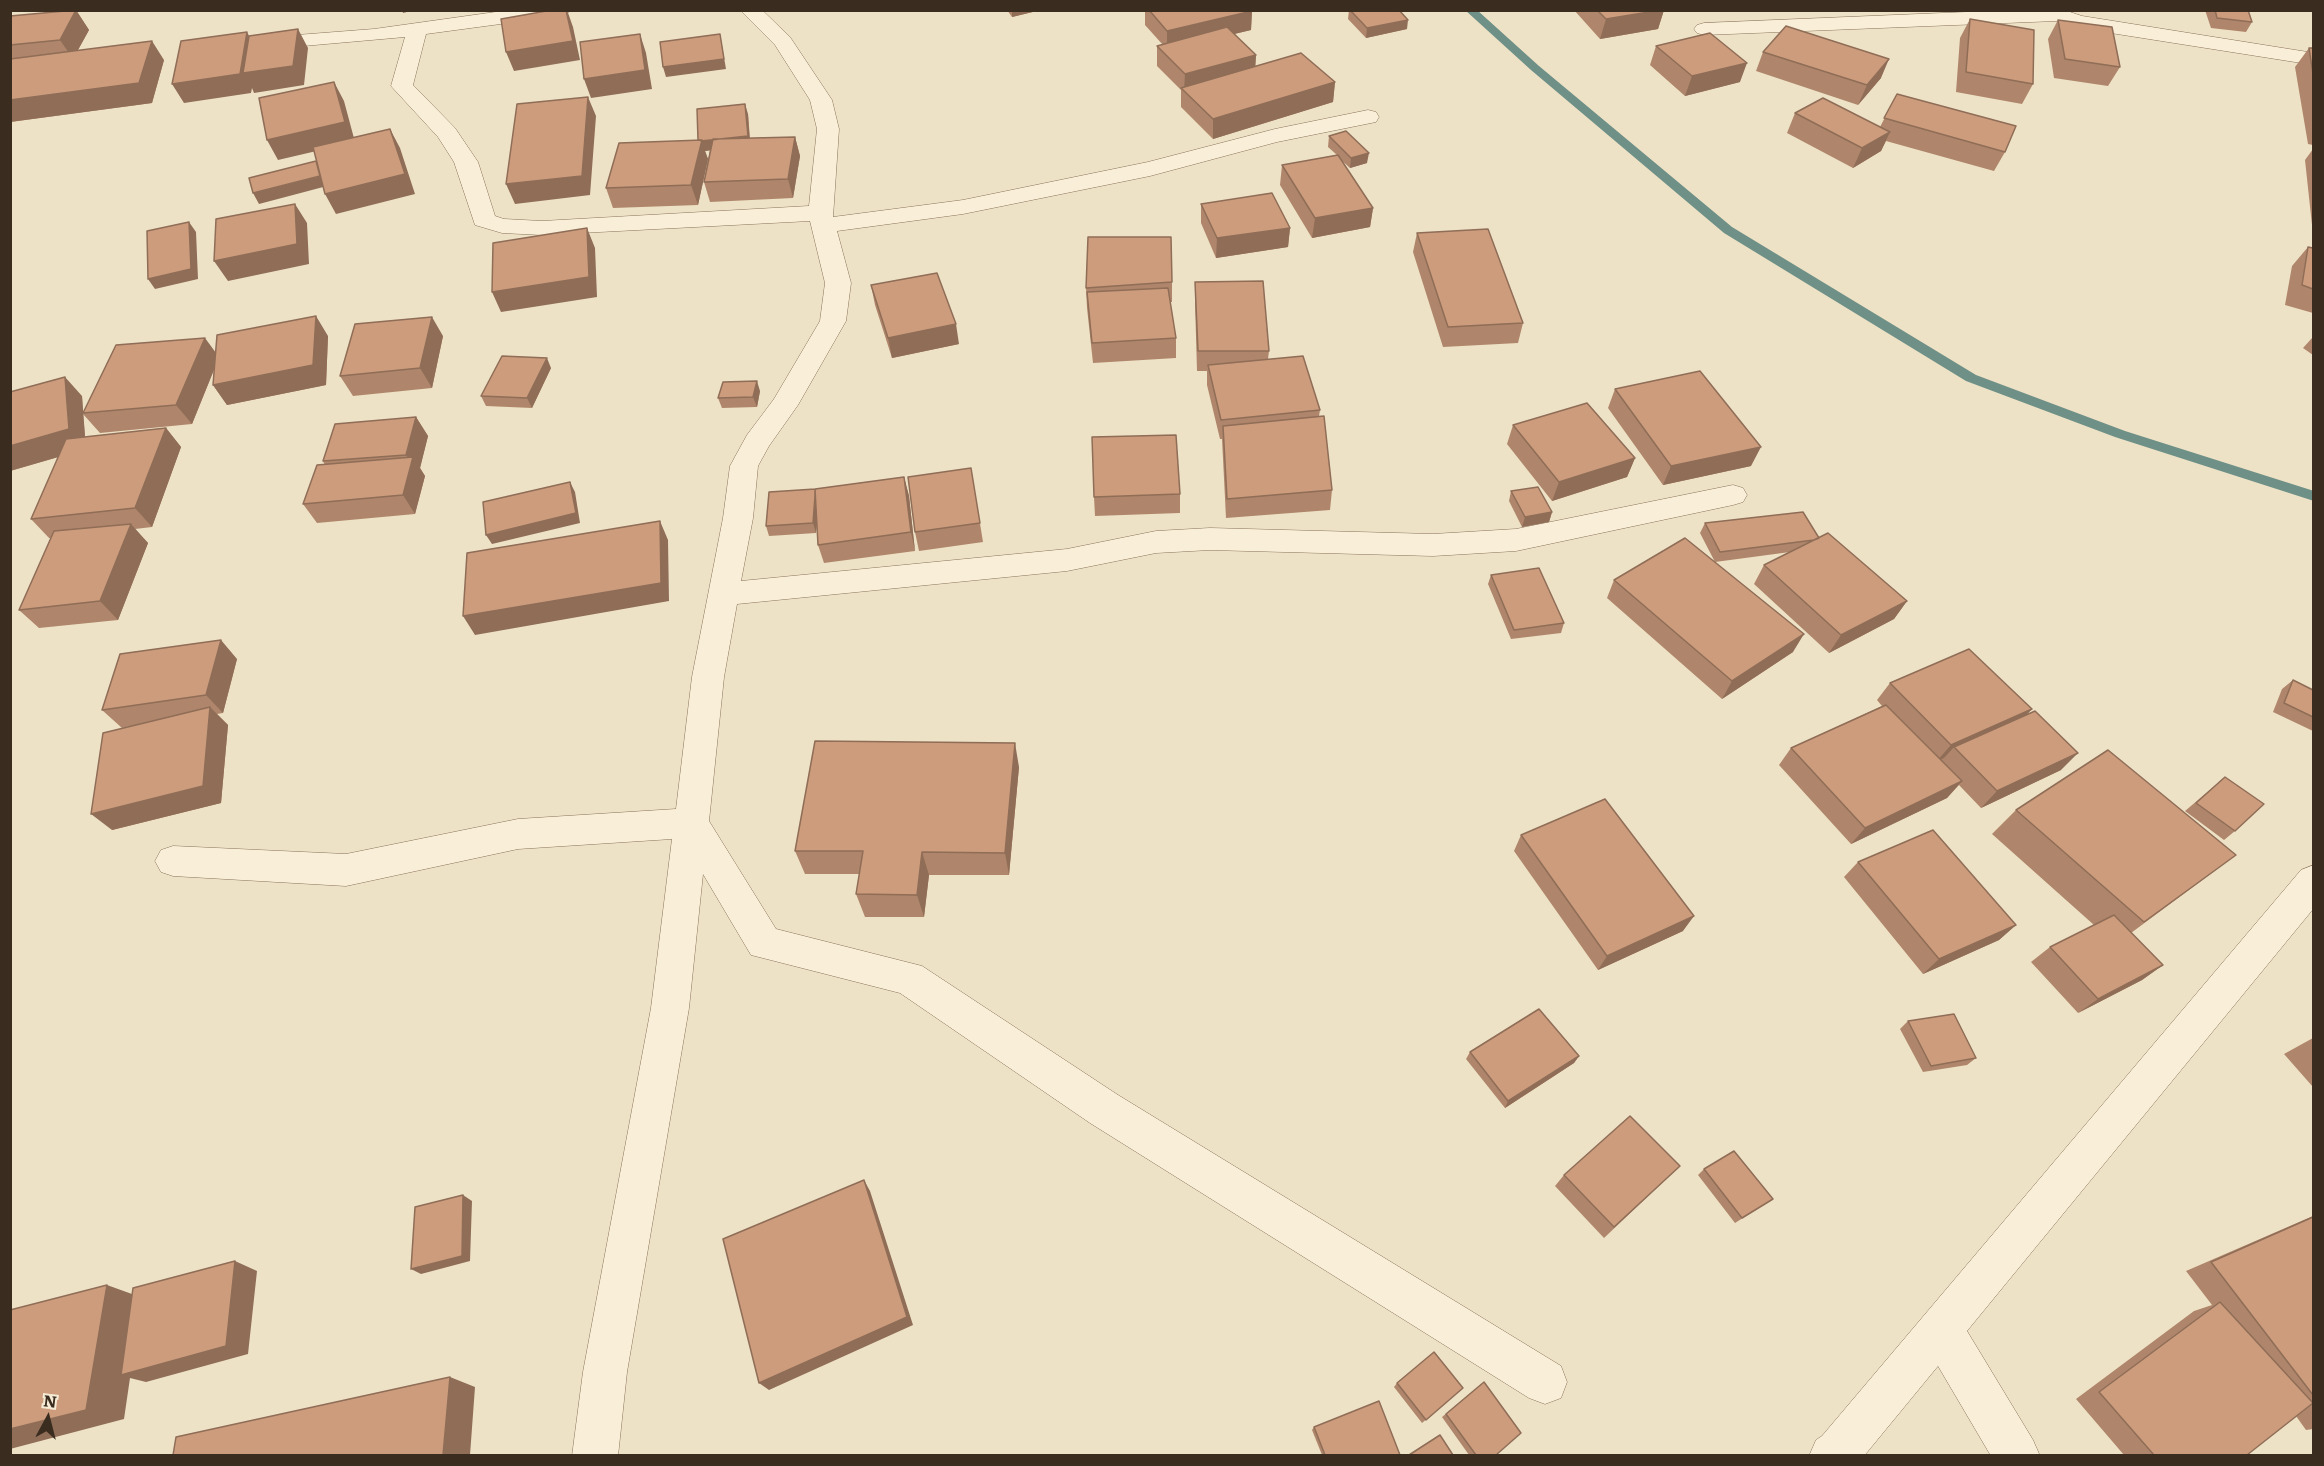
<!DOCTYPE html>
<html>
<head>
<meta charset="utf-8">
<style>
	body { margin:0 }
	#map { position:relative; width:2324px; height:1466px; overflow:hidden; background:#eee2c6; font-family:Literata,serif }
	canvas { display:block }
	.frame { position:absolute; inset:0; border:12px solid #3a2c1f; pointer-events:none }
	.north { position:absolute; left:18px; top:1388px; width:60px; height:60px; -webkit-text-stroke:4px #f6ecd5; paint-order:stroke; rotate:7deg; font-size:16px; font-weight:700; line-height:24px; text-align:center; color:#3a2c1f }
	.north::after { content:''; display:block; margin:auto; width:21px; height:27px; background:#3a2c1f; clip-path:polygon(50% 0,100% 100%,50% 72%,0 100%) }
</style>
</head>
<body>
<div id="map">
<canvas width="2324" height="1466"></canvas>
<div class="frame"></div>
<div class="north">N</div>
</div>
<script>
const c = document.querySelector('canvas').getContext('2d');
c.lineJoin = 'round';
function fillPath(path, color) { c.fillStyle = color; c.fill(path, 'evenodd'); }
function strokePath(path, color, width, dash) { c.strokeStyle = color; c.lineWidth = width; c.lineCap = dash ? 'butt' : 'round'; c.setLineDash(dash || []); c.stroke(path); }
fillPath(new Path2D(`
	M1465 10H1477L1539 66 1732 227 1976 375 2125 431 2314 491V501L2115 437 1966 381 1724 233 1531 70Z`), '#6e9087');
const minor = new Path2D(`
	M510 10H570L567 14 560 16 426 34 413 85 455 128 478 162 495 216 504 219 542 221 809 206 817 129 810 100 775 45 740 10H762L790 37 832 100 839 129 833 217 963 200 1148 162 1275 129 1368 110 1376 112 1379 117 1376 122 1277 142 1150 176 963 214 837 231 851 283 846 321 798 405 769 446 758 466 753 518 741 581 1067 549 1156 531 1210 528 1433 534 1516 529 1733 485 1743 488 1747 495 1743 502 1733 505 1516 551 1433 556 1210 550 1156 553 1067 571 737 604 724 677 709 821 776 929 922 966 1118 1095 1561 1366 1567 1382 1561 1398 1545 1404 1529 1398 1090 1123 900 993 751 955 703 874 689 1008 627 1372 618 1456H572L583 1372 651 1008 672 839 518 849 346 886 173 876 161 872 155 861 161 850 173 846 346 854 518 819 676 809 692 677 723 518 730 466 747 435 774 399 820 321 825 283 810 221 542 235 502 233 475 225 454 162 438 137 391 86 405 37 258 50 251 48 247 44 251 40 258 38 374 29Z
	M2015 10H2064L2082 16 2314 53V65L2079 28 2056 21 1704 35 1697 33 1694 29 1697 25 1704 23Z
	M2314 865V908L1967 1331 2033 1440 2040 1456H1991L1938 1366 1864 1456H1809L1816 1440 1822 1436 2301 870Z`);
strokePath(minor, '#89735b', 1);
fillPath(minor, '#f9efd9');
fillPath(new Path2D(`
	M76 10 89 30 78 50 164 60 152 103 10 122V16Z
	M1007 10H1041L1012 17Z
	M1145 10H1252L1251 30 1234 34 1256 55 1255 66 1335 82 1333 102 1213 139 1181 107V90L1157 66V46L1163 45 1145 25Z
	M1349 10H1399L1407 29 1366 38 1348 19Z
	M1574 10H1664L1658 29 1600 39Z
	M2205 10H2248L2252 22 2246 32 2211 28Z
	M1970 19 2033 84 2022 104 1956 92 1960 38Z
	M2058 20 2120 67 2108 86 2054 78 2048 39Z
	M1656 46 1740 82 1685 96 1650 65Z
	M2309 48H2313V145L2308 144 2295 67Z
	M1763 52 1881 78 1858 105 1756 71Z
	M1897 94 2005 152 1994 171 1886 141 1881 151 1853 168 1787 133 1795 113 1880 127Z
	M748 114 750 138 795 137 800 156 793 198 710 202 704 182 710 150 705 151 708 159 698 205 613 208 606 188Z
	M1329 136 1367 163 1350 168 1339 158 1373 208 1370 227 1312 238 1280 185 1282 165 1337 155 1328 147Z
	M2313 149V225H2312L2305 160Z
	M1201 204 1290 228 1288 247 1216 258 1201 223Z
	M1417 233 1523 323 1518 343 1443 347 1413 252Z
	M2308 247 2313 248V313L2285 305 2292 266Z
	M1172 282V302H1170L1176 338V358L1093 363 1087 308 1086 288Z
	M1195 282 1269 351 1268 359 1320 410 1319 416 1332 490 1330 510 1226 518 1222 439H1220L1207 385V371H1197L1195 302Z
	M871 285 959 344 892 358 875 305Z
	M328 336 326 385 227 405 213 385 214 370 192 424 100 433 83 414 85 437 166 428 181 447 152 527 135 529 148 543 118 620 39 628 19 610 51 538H49L31 519 58 457 10 471 82 396 83 413 216 352Z
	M443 336 432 388 353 396 340 376Z
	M2312 338H2313V355L2303 348Z
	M551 368 532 408 486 406 481 396Z
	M1615 389 1751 466 1663 485 1608 408Z
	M760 391 757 407 722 408 718 398Z
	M416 417 428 436 420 468 425 476 415 514 317 523 303 504 325 465 323 461Z
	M1513 425 1635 458 1627 477 1552 501 1507 444Z
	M971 468 983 542 919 551 915 532Z
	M904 477 909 496 915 551 824 563 818 545 817 523 816 533 769 536 766 526 815 489Z
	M1511 491 1552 512 1549 522 1522 527 1509 501Z
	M1180 494V513L1095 516 1094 497Z
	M1705 523 1819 538 1907 601 1894 619 1829 653 1754 584 1764 565 1790 552 1715 562 1700 533Z
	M1491 575 1564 623 1561 633 1511 639 1488 584Z
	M1614 580 1793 652 1722 699 1607 598Z
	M237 659 223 713 217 714 228 725 221 803 112 830 130 726 122 728 102 710Z
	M2293 680 2313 690V731L2273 712 2282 689Z
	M1890 683 2032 709 2026 715 2061 770 1981 808 1959 785 1947 798 1851 844 1779 765 1791 748 1882 706 1877 700Z
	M1019 767 1009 875H929L924 917H865L856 894 860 874H805L795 851Z
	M2225 777 2235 831 2224 840 2185 811Z
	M2016 810 2236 855 2131 933 2163 965 2142 980 2078 1013 2031 962 2050 947 2094 925 1992 834Z
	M1521 835 1683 931 1598 970 1514 851Z
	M1858 862 2016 925 1999 940 1923 974 1844 877Z
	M1908 1021 1976 1058 1967 1065 1923 1072 1900 1029Z
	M2313 1038V1087L2284 1054Z
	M1470 1052 1579 1056 1574 1063 1505 1108 1466 1059Z
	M1680 1166 1604 1238 1555 1186 1564 1175Z
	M1704 1169 1765 1204 1735 1223 1698 1175Z
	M2313 1216V1429L2306 1430 2296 1416 2247 1455H2124L2076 1399 2194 1311 2212 1305 2186 1271Z
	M1484 1382 1496 1455H1469L1442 1417Z
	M1397 1383 1463 1388 1422 1423 1394 1387Z
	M1314 1427 1400 1455H1322L1312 1430Z`), '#af866b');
fillPath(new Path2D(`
	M76 10 89 30 73 59 60 40Z
	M402 10H415L403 13Z
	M567 10 573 27 580 60 514 71 506 52Z
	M1012 10H1041L1012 17Z
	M1661 10H1664L1658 29 1600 39 1606 19Z
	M1252 11 1251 30 1167 50V31Z
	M1408 20 1407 29 1366 38 1367 28Z
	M298 29 308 48 304 85 254 93 252 88 251 93 184 103 172 84 247 32 257 51Z
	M640 34 646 53 652 89 591 98 584 79Z
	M720 34 726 69 666 77 663 67Z
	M152 41 164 60 152 103 10 122V100Z
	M1256 55 1255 74 1184 91 1185 74Z
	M1889 59 1881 78 1858 105 1867 85Z
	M1747 63 1740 82 1685 96 1692 76Z
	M334 82 344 101 355 142 278 160 267 140Z
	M1335 82 1333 102 1213 139V119Z
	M588 97 596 116 590 195 515 204 506 184Z
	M745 104 748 114 750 146 705 151 708 159 698 205 691 185 702 140Z
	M390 129 400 148 415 194 336 214 325 194Z
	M1890 132 1881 151 1853 168 1862 148Z
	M795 137 800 156 793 198 788 179Z
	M1369 153 1367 163 1350 168 1351 158Z
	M321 176 327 186 259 204 253 193Z
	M295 204 307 223 309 264 228 281 214 261Z
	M1373 208 1370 227 1312 238 1315 218Z
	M189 222 196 232 198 279 155 289 148 279Z
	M587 228 595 248 597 297 501 312 492 292Z
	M1290 228 1288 247 1216 258 1217 238Z
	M316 316 328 336 326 385 227 405 213 385Z
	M432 317 443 336 432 388 420 368Z
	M956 324 959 344 892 358 888 338Z
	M205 338 219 357 192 424 176 405Z
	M547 358 551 368 532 408 527 398Z
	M65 377 82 396 86 449 10 471V446Z
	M757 381 760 391 757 407 753 397Z
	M416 417 428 436 420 468 425 476 415 514 403 495 412 463 406 455Z
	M166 428 181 447 152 527 135 508Z
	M1761 447 1751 466 1663 485 1671 466Z
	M1635 458 1627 477 1552 501 1559 482Z
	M904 477 909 496 915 551 911 532Z
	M570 482 575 492 580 523 492 544 486 535Z
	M816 489 819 499 816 533 813 523Z
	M1552 512 1549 522 1522 527 1525 517Z
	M660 521 668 540 669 601 475 635 463 616Z
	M131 524 148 543 118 620 100 601Z
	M1907 601 1894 619 1829 653 1841 635Z
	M1804 634 1793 652 1722 699 1732 681Z
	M221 640 237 659 223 713 206 695Z
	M210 707 228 725 221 803 112 830 91 814Z
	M2032 709 2016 726 1954 747 1944 758 1936 762 1951 745Z
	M1015 743 1019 767 1009 875 1005 853Z
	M2078 753 2061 770 1981 808 1997 791Z
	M1962 781 1947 798 1851 844 1865 828Z
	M922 852 929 875 924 917 917 895Z
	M1694 916 1683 931 1598 970 1607 956Z
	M2016 925 1999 940 1923 974 1939 959Z
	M2163 965 2142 980 2078 1013 2098 999Z
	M1579 1056 1574 1063 1505 1108 1508 1101Z
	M864 1180 870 1191 913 1325 769 1390 759 1383Z
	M463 1195 472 1201 470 1261 421 1274 411 1269Z
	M235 1261 257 1271 248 1354 146 1382 130 1378 124 1419 10 1449V1429L107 1285 143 1298Z
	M450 1377 475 1387 470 1455H443Z`), '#8f6d57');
const building = new Path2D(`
	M76 10 60 40 10 45V16Z
	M552 10H566L573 41 506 52 501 19Z
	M1149 10H1252V11L1167 31Z
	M1350 10H1399L1408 20 1367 28Z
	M1597 10H1661L1606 19Z
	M2215 10H2248L2252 22 2217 18Z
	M1970 19 2034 30 2033 84 1966 72Z
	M2058 20 2112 27 2120 67 2065 59Z
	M1786 26 1889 59 1867 85 1763 52Z
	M1227 27 1256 55 1185 74 1157 46Z
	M298 29 293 66 243 73 249 36Z
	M247 32 240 74 172 84 181 41Z
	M1710 33 1747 63 1692 76 1656 46Z
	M640 34 645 70 584 79 580 42Z
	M720 34 724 59 663 67 660 42Z
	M152 41 139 83 10 100V59Z
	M2309 48H2313V74Z
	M1301 53 1335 82 1213 119 1181 88Z
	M334 82 345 122 267 140 259 98Z
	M1897 94 2016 126 2005 152 1884 118Z
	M588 97 582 176 506 184 517 104Z
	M1823 98 1890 132 1862 148 1795 113Z
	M745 104 748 136 701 141 702 140H698L697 109Z
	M390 129 405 174 325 194 313 147Z
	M1346 131 1369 153 1351 158 1329 136Z
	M795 137 788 179 704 182 713 139Z
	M702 140 691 185 606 188 619 143Z
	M1338 155 1373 208 1315 218 1282 165Z
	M316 161 320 176 253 193 249 178Z
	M1272 193 1290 228 1217 238 1201 204Z
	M295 204 297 244 214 261 216 219Z
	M189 222 191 269 148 279 147 231Z
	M587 228 589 277 492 292 493 243Z
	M1488 229 1523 323 1448 327 1417 233Z
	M1088 237H1171L1172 282 1086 288Z
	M2308 247 2313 248V289L2302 285Z
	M937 273 956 324 888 338 871 285Z
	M1263 281 1269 351H1198L1195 282Z
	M1168 288 1176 338 1092 343 1087 292Z
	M316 316 313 365 213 385 217 335Z
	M432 317 420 368 340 376 355 324Z
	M205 338 176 405 83 413 116 345Z
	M502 356 547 358 527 398 481 396Z
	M1303 356 1320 410 1221 420 1208 365Z
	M1700 371 1761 447 1671 466 1615 389Z
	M65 377 69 429 10 446V392Z
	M757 381 753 397 718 398 723 382Z
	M1587 403 1635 458 1559 482 1513 425Z
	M1324 416 1332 490 1227 499 1223 426Z
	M416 417 406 455 323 461 335 424Z
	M166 428 135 508 31 519 66 439Z
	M1176 435 1180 494 1094 497 1092 437Z
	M413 457 403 495 303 504 317 465Z
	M971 468 980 523 915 532 908 477Z
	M904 477 911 532 818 545 815 489Z
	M570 482 576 513 486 535 483 502Z
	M1538 487 1552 512 1525 517 1511 491Z
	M815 489V496L813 523 766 526 769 492Z
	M1803 512 1819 538 1814 540 1720 552 1705 523Z
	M660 521 661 583 463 616 467 553Z
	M131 524 100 601 19 610 54 531Z
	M1828 533 1907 601 1841 635 1764 565Z
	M1685 538 1804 634 1732 681 1614 580Z
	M1539 568 1564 623 1514 630 1491 575Z
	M221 640 206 695 102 710 120 654Z
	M1969 649 2032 709 1951 745 1890 683Z
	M2293 680 2313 690V717L2284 703Z
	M1886 705 1962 781 1865 828 1791 748Z
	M210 707 203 786 91 814 103 733Z
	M2035 711 2078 753 1997 791 1954 747Z
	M815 741 1015 743 1005 853 922 852 917 895 856 894 863 851H795Z
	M2108 750 2236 855 2144 922 2016 810Z
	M2225 777 2264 804 2235 831 2196 803Z
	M1605 799 1694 916 1607 956 1521 835Z
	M1933 830 2016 925 1939 959 1858 862Z
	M2114 915 2163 965 2098 999 2050 947Z
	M1539 1009 1579 1056 1508 1101 1470 1052Z
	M1954 1014 1976 1058 1931 1066 1908 1021Z
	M1630 1116 1680 1166 1614 1227 1564 1175Z
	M1734 1151 1773 1199 1742 1218 1704 1169Z
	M864 1180 907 1317 759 1383 723 1239Z
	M463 1195 462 1256 411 1269 415 1207Z
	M2313 1217V1395L2211 1262Z
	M235 1261 226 1346 121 1375 133 1288Z
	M107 1285 86 1410 10 1429V1310Z
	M2220 1302 2313 1403 2247 1455H2154L2099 1392Z
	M1434 1352 1463 1388 1426 1420 1397 1383Z
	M450 1377 443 1455H173L176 1437Z
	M1484 1382 1521 1433 1496 1455H1476L1446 1414Z
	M1379 1401 1400 1455H1325L1314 1427Z
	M1440 1435 1453 1455H1409Z`);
fillPath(building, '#cc9c7c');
strokePath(building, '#8f6d57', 1.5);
</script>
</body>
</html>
